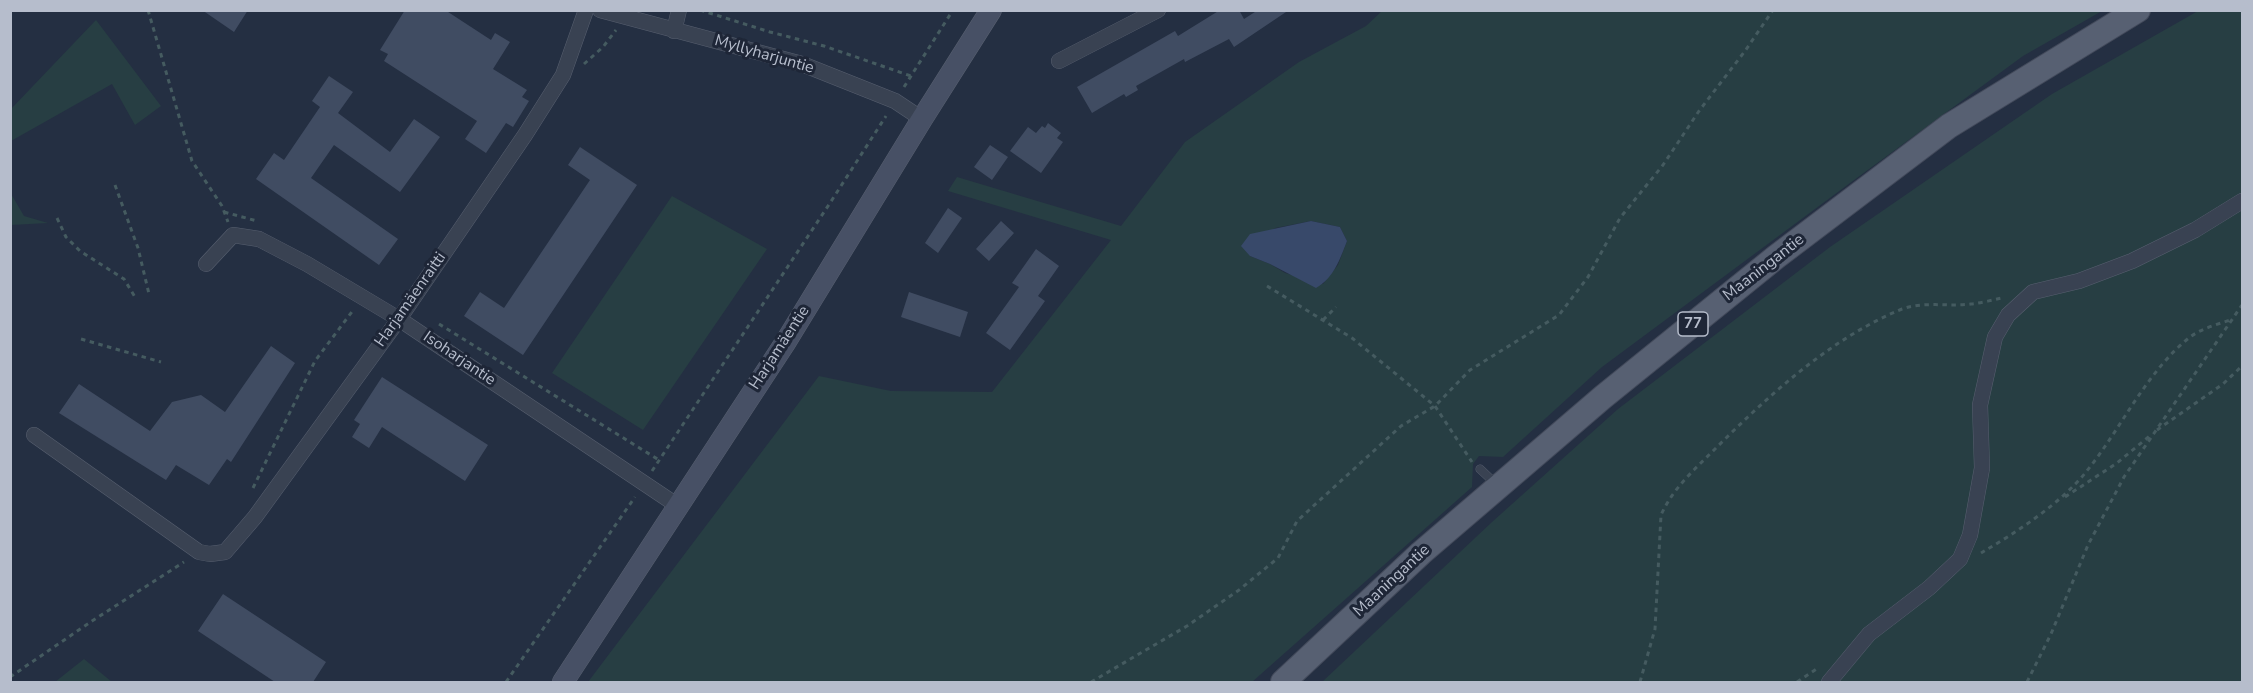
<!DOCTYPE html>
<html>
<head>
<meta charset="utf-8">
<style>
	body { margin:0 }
	#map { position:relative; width:2253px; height:693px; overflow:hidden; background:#242f42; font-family:"Nunito Sans",sans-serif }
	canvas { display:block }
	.frame { position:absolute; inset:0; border:12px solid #b6bdcc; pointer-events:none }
</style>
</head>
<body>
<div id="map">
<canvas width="2253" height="693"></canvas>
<div class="frame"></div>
</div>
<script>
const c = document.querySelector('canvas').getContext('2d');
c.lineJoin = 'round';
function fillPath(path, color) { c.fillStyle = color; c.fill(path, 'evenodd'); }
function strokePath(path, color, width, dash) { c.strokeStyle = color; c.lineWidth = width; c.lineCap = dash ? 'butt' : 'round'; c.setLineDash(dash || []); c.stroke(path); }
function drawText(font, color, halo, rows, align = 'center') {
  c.font = font + ' "Nunito Sans",sans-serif'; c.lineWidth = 6; c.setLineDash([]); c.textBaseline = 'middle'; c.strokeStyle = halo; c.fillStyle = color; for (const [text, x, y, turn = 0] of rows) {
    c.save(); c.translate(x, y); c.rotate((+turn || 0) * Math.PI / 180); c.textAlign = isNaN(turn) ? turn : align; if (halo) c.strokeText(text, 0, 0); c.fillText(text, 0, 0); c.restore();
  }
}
fillPath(new Path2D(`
	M1382 11H2102L2023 56 1846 186 1602 367 1503 457 1479 456 1473 464 1472 487 1252 682H588L819 376 891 391 992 392 1111 240 948 191 957 177 1121 226 1185 142 1299 62 1366 26ZM1311 221 1340 227 1347 241 1338 265 1323 284 1285 273 1270 264 1250 256 1275 228Z
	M2198 11H2242V682H1322L1492 522 1618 409 1830 247 2052 94Z
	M96 20 161 106 135 125 112 84 11 141V109Z
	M10 192 24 216 48 223 11 225Z
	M672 196 767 249 643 430 552 373Z
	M84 659 112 682H55Z`), '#273e43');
fillPath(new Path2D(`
	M1311 221 1340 227 1347 241C1340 259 1334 278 1316 288L1270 264 1250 256 1241 246 1250 234Z`), '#38496a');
fillPath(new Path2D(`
	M202 10H248L234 32Z
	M405 10H445L491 40 495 33 510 42 493 69 527 90 522 97 529 101 513 127 506 123 486 153 465 139 477 121 384 61 388 54 380 50Z
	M1220 10H1239L1244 19 1258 10H1289L1234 47 1229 39 1185 62 1184 59 1136 86 1138 90 1126 97 1124 94 1092 113 1077 87 1175 31 1178 36Z
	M329 76 353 92 338 113 390 152 414 119 440 137 400 192 334 145 311 178 398 239 379 265 256 179 274 153 284 160 320 107 312 101Z
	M1048 123 1061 133 1057 138 1063 142 1041 173 1010 151 1028 127 1036 133 1042 126 1045 128Z
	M990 145 1008 157 992 180 974 167Z
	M580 147 637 185 523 355 464 316 480 292 504 308 590 180 568 165Z
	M948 208 962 218 938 253 925 243Z
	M1001 221 1014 233 989 261 976 249Z
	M1036 249 1059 266 1038 296 1045 301 1010 350 986 333 1019 287 1012 283Z
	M909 292 968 312 960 337 901 317Z
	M271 346 295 363 231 462 227 459 209 485 176 465 166 480 59 413 79 384 150 431 172 402 201 395 225 412Z
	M382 377 488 445 465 481 382 427 369 448 352 437 360 424 354 420Z
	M223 594 326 662 313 682H275L198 631Z`), '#404c62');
const lane = new Path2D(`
	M1480 469 1496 484`);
const street = new Path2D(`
	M600 10 802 64 895 101 922 119
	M674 31 679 10
	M1059 61 1158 10
	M206 264 233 235 259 239 307 264 399 319 678 506
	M34 435 199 552 210 554 225 552 255 517 399 319 525 135 563 75 586 10
	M1829 682 1869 634 1929 588 1960 559 1970 535 1982 468 1980 405 1995 337 2008 315 2033 292 2079 281 2132 261 2195 230 2242 201`);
const secondary = new Path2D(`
	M563 682 785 343 922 119 991 10`);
const primary = new Path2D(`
	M1283 682 1421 553 1603 397 1776 257 1949 126 2138 10`);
strokePath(lane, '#575f6f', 9);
strokePath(street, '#575f6f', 16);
strokePath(secondary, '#575f6f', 22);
strokePath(primary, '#434a5b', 26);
strokePath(new Path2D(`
	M148 10 192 161 222 206 228 222
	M700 10 770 32 824 46 911 76
	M584 64 603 47 616 30
	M904 87 953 10
	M115 185 138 248 149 294
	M224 212 257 221
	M57 218 66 237 80 251 124 279 135 297
	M1267 286 1352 338 1435 406 1472 462
	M1323 320 1336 307
	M439 324 659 460
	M81 339 161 362
	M2157 430 2223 384 2242 366
	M652 471 830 203 886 116
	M253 488 315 361 354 309
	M2065 497 2117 463 2152 434
	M1981 553C2017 532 2060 504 2086 472 2121 429 2146 372 2190 337 2202 328 2219 324 2233 319
	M10 677 92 621 184 562
	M506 682 635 497
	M1091 682 1187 626 1239 590 1278 558 1297 521 1401 426 1435 406 1470 370 1559 315 1588 277 1620 218 1663 165 1699 111 1745 51 1773 10
	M1640 682 1655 629 1661 515C1673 488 1695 469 1715 449 1769 395 1831 338 1902 309 1925 301 1948 307 1971 304 1981 303 1992 300 2002 298
	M1797 682 1818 668
	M2027 682 2051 634 2088 545 2124 477 2242 305`), '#455b60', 3, [4.5, 4.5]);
strokePath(lane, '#394252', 8);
strokePath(street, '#394252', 15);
strokePath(secondary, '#475065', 21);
strokePath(primary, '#576072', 24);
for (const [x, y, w] of [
	[1693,324,30]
]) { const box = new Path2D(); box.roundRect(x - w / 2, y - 12, w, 24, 4.5); c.fillStyle = '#1e2637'; c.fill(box); strokePath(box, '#b6bdcc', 1.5); }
drawText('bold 15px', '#b6bdcc', null, [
	["77",1693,324]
]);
drawText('16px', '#b6bdcc', '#1e2637', [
	["Myllyharjuntie",764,55,16],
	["Maaningantie",1764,268,-38],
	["Harjamäenraitti",411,300,-55],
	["Harjamäentie",780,348,-57],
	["Isoharjantie",459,359,34],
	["Maaningantie",1392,581,-43]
]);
</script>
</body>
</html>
